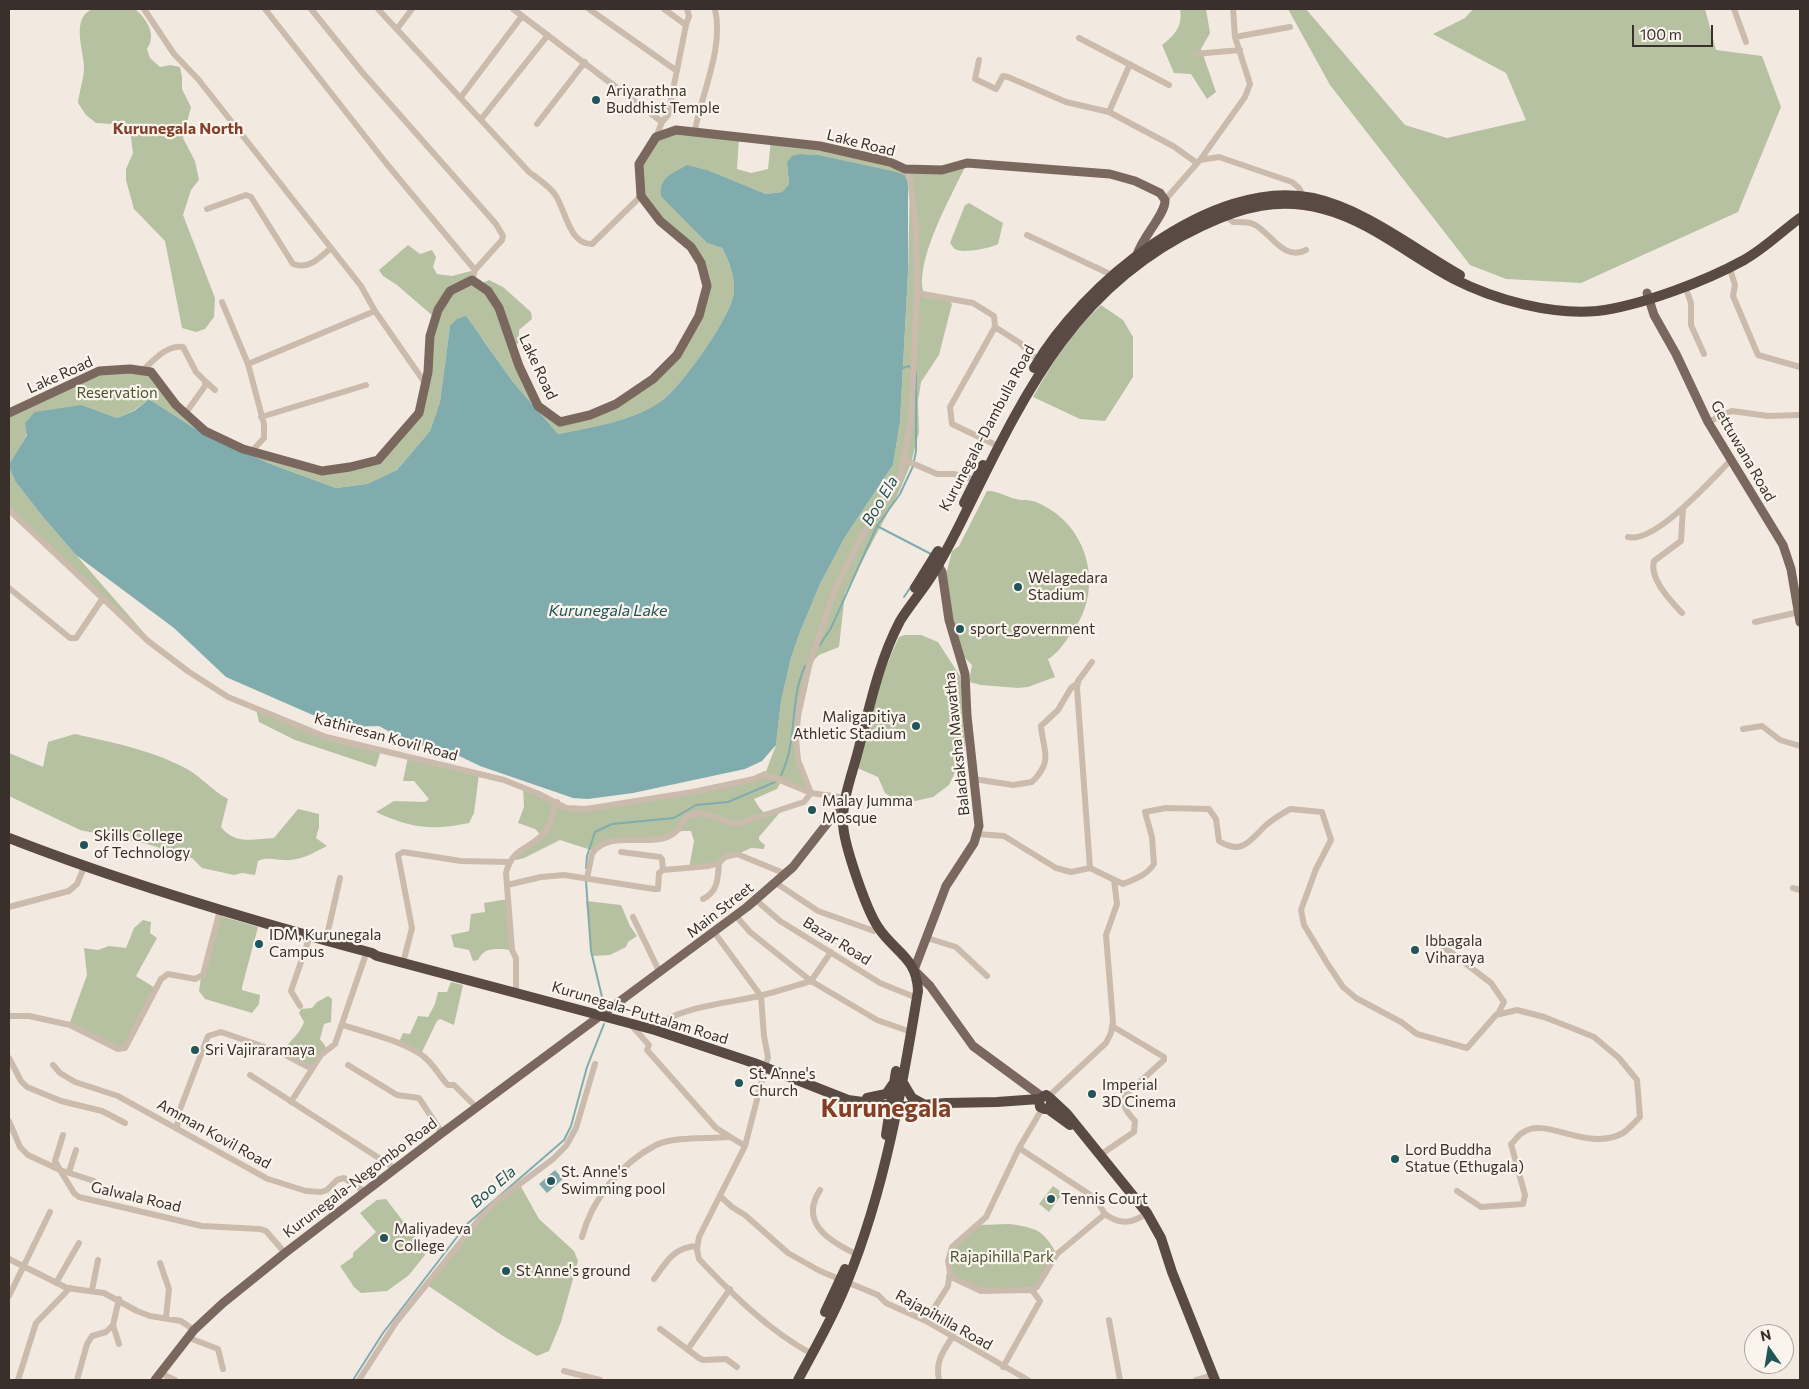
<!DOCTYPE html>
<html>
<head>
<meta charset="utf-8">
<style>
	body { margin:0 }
	#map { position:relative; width:1809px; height:1389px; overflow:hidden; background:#f2eae1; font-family:Commissioner,sans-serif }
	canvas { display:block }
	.frame { position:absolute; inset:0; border:10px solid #39302b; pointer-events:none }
	.north { position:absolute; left:1744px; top:1324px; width:50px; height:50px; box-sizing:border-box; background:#faf4ed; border:1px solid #ada69f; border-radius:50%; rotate:347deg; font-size:14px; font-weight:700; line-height:20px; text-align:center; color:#39302b }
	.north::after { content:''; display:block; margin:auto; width:18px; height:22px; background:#225559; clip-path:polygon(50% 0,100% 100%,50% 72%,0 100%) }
	.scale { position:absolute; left:1632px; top:25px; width:81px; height:22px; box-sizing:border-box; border:2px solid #39302b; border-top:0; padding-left:6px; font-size:15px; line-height:18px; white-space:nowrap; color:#39302b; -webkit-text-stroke:4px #faf4ed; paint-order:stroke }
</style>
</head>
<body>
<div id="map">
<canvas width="1809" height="1389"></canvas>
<div class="frame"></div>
<div class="north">N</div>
<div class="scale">100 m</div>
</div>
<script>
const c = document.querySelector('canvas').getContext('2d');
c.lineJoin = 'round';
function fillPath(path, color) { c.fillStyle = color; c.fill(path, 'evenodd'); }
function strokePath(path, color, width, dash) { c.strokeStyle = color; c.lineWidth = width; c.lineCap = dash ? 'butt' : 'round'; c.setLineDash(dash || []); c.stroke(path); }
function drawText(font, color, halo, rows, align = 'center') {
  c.font = font + ' Commissioner,sans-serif'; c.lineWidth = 4.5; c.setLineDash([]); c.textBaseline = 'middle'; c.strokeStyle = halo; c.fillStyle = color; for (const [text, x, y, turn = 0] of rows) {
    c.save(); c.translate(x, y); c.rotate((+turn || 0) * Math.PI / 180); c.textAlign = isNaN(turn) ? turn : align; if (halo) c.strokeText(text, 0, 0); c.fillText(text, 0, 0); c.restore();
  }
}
fillPath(new Path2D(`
	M93 9H135C147 19 157 35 147 49L150 58 160 67 170 65 180 67 182 77V89L191 107 183 138 195 161 199 180 191 190 183 215 215 298 214 317 205 329 196 332 182 328 165 241 134 209 126 180V169L133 153 131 137 122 128 111 124 96 123 86 115 78 103C79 92 84 79 84 67 84 51 70 17 93 9Z
	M1180 9H1206L1210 33 1201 49 1216 92 1207 99 1191 74 1174 73 1162 45C1175 35 1183 26 1180 9Z
	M1288 9H1306L1405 125 1447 138 1526 120 1506 73 1433 34 1465 18 1473 9H1705L1716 50 1762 56 1781 107 1738 212 1581 283 1506 279 1470 265 1330 85Z
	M676 130 739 138 737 169 751 173 768 169 771 139 905 169 967 163C953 193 909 269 926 298L948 299 952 304 939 355 921 382 918 401 919 432 911 463 899 492 845 593 839 647 819 655 808 666 796 748 811 793 782 780 777 789 754 799C764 816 764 814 782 810L759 837V840L765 845 764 849 751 848 719 863 689 868 694 841 691 831H682L665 837 616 841 594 851 560 840 524 858 516 860 513 857 541 835 535 829 518 823 524 807 523 787 566 808 586 809 646 800 765 774 776 745 781 701 791 658 800 632 820 584 845 537 893 465 900 422 908 273 910 179 905 175 819 155 800 154 787 162 789 184 782 192 766 194 710 171 692 227 707 243 722 248C729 260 735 278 734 292 732 316 680 389 660 402 630 422 592 427 558 434L513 382 482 338 450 326 440 402 430 431 397 470 367 484 336 488 268 463 194 428 149 399 133 411 117 418 82 405 27 434 10 465 15 481 43 517 158 649 9 510V413L99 371 151 372 205 431 243 449 322 471 378 460 419 413 434 317 397 285 383 276 379 270 408 245 420 254 432 250 436 257 433 267 437 274 452 276 475 270 473 280 480 284 489 280 503 287 531 312 532 319 519 330V341L513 351 538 406 560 422 616 404 677 355 699 316 707 286 701 263 641 196 639 164 656 137Z
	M969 203 1003 223 998 244C992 248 961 254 955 249 954 249 951 244 950 243L965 205Z
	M1101 305 1123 320 1133 337V377L1105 421 1080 419 1033 397C1052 363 1073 331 1101 305Z
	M987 491C996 490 1007 497 1016 499 1023 501 1031 499 1038 503 1088 524 1105 588 1073 631 1066 640 1059 653 1048 659L1055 677 1028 687 1018 688 981 685 969 682 972 665 963 656 955 633 946 575 952 551 959 546Z
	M905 635H921L938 642 960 676 965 716V751L949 785 933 797 915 801 895 800 885 793 878 777 855 767C868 723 879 679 899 637Z
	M256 709 326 737 381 750 376 767 295 740 259 722Z
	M75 734C114 743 152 750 187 769 202 777 212 791 228 799L221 827C235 845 253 839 274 838L298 809 319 814V827L316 838 327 846C315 852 304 859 290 860 279 861 267 856 258 861L255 875 242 873 234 875 202 868 192 858 147 844 80 830 9 796V753L43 767 48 742Z
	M408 757 479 774 474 813 469 823C431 831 411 828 376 812L394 801 425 802 429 799 414 781H403Z
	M508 899 512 950C497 949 485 946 478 960L473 961 469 950 454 947 451 935 469 931 471 914 485 912 484 903Z
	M586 901 621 905 630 926 637 936 628 942 626 947 610 955 592 956Z
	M221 916 258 927 242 987V990L260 995 259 1004 252 1013 205 999 199 991 201 977Z
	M143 920 151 922 150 933 157 938 136 976 155 988 124 1047 116 1046 70 1022 87 975 84 948 98 950 109 946 126 948 134 928Z
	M451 982 463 985 454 1025 440 1019 437 1021 421 1054 398 1044 403 1033 410 1034 418 1016 428 1017 435 1004 438 992H447Z
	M328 996 332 999 331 1022 324 1024 320 1039 326 1047 312 1069 282 1053C289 1041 300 1034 304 1022L299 1013 301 1009 312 1008 317 1002Z
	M519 1183 539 1219 574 1251 578 1261 561 1322 549 1351 537 1356 503 1336 427 1285 466 1234Z
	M1053 1186 1063 1193 1049 1212 1039 1204Z
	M386 1199 423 1247 425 1255 409 1275 387 1291 361 1293 354 1287 340 1266 353 1257V1253L376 1232 360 1213 377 1200Z
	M1010 1224C1037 1228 1043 1230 1057 1254L1037 1287 981 1291 949 1276V1254L979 1225Z`), '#b6c1a1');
fillPath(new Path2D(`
	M800 154 819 155 896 172 905 175 908 182V273L900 422 893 465 845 537 820 584 800 632 791 658 781 701 776 745 762 761 745 769 633 793 588 799 573 798 480 766 451 752 410 743 379 726 347 727 331 723 226 677 174 628 76 555 43 517 15 481 9 465 27 435 25 423 35 412 82 405 117 418 134 411 149 399 194 428 268 463 336 488 367 484 397 470 430 431 440 402 450 326 457 319 466 316 513 382 558 434C592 427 630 422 660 402 680 389 732 316 734 292 735 278 729 260 722 248L707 243 661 196C659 177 672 174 687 165L710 171 766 194 782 192 789 184 787 162 792 156Z
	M555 1170 563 1179 547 1193 539 1184Z`), '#81acae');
strokePath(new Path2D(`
	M903 368 909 366 912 369
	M914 461 916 451V372
	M877 526 931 554 930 555
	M904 597 912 585
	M819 646 831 628 877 526 900 494 913 466
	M781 775C798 742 789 700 805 666
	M586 868 587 856 595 832 612 824 674 818 696 805 728 802 775 782
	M586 881 591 951 603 1001
	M353 1380 383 1333 467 1224 564 1140 571 1126 587 1067 604 1024`), '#81acae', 2);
strokePath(new Path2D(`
	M144 9 174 54 198 79 361 286 375 311 425 383
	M265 9 386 163 475 270 472 280
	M311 9 362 72 496 224 503 236 502 240 475 270
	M378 9 529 172C538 179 551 187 556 196 566 212 570 245 592 244L641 196
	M513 9 662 122 656 137
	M589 9 677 71
	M1734 9 1746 42
	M686 25 689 16 687 9
	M397 29 412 9
	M1235 37 1290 27
	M1079 38 1169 85
	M1195 54 1240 50
	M979 60 975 79 996 89 1003 76 1008 77 1066 102 1109 112 1173 146 1197 163
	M461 97 522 16
	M1109 112 1130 64
	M482 118 548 35
	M662 122 668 115 686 25 664 9
	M537 124 585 62
	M695 130C702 92 724 48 715 9
	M1200 160 1245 97 1250 84 1235 37 1233 9
	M1165 200 1200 160 1219 157 1292 182 1299 188 1305 199
	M207 209 246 195 251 197 293 264C309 270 319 258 331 248
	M1225 215 1233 222C1239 222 1247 221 1253 224 1270 231 1283 262 1306 250
	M1027 235 1112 275
	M1729 266 1735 285 1733 296 1758 355 1800 367
	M1685 286 1691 303V325L1704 354
	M917 293 973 303 994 316 995 327 1020 343 1041 363
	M222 302 248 364 264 424V438L251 452
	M995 327 950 407 952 424 1000 447
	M248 364 375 311
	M142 371C154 360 166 345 183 347L196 372 205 381V386L185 414
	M205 381 215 390
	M261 417 366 385
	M1708 422 1732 411 1768 416 1800 415
	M905 460 937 474H954L979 481
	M9 510 148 641 189 672 228 697 326 737 504 780 539 794 566 808 586 809 693 792 754 779 765 774 811 793 846 798
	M1628 537C1655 544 1712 479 1731 460
	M9 588 70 638H76L103 598
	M1682 613C1671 601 1649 579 1654 561L1681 541 1683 508
	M1755 622 1799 612
	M1743 729 1762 726 1780 740 1800 746
	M974 779 1013 785 1032 782C1054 760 1043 751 1041 726L1058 710 1071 688 1078 683
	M978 834 1004 836 1056 868 1071 872 1090 868 1123 884C1135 879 1147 875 1154 864L1152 837 1145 812 1166 808 1209 809 1216 819 1219 841C1241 855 1249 842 1264 827 1272 819 1282 814 1290 809L1322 812 1331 840 1316 869 1301 910 1304 925 1327 963 1343 987 1356 998 1401 1022 1417 1034 1467 1048 1496 1015 1517 1010 1544 1017 1577 1030 1594 1037 1619 1058 1637 1080 1640 1117C1635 1122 1629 1129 1623 1133 1586 1153 1546 1115 1522 1133 1518 1135 1515 1141 1511 1144L1525 1195 1523 1204 1481 1207 1457 1191
	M621 852 660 857 662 859 663 870
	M1090 868 1077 688 1078 681 1092 662
	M587 878 592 854C608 828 651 849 673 834 679 830 683 822 687 816L701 813 737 824 804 802 811 793 798 760 796 739 798 716 809 666 835 589 862 535 900 479 911 420 917 293 916 230 910 179 905 169
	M776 883 818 911 874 931
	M507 885 541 877 564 875 654 889H658L659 873 663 870 709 866 719 863 725 857 737 854 786 874
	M1793 888 1800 890
	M703 899C718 892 718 878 719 863
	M756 900 780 921 880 983 917 998
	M9 907 69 891 77 884 85 865
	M736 916 750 932 811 981 877 1020 911 1032
	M633 917 660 973
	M714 932 761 996 764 1036 768 1057 745 1146 699 1237 697 1250 699 1259C732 1294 769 1331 812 1354
	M927 938 956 947 987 976
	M326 940 340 878
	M1436 941 1491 983 1504 1002 1498 1014
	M403 963 412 928 398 855 403 852 461 861 509 862
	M811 981 831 952
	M516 993V958L512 950 506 873C513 846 530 850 545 832 551 824 553 811 557 802
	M300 1006 291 991 310 936
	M9 1016H29L70 1025 118 1049 125 1048 161 979 168 974 195 979 203 975 220 910
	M343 1025C366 1033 404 1041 423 1056 434 1064 439 1076 448 1085H454L477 1108
	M631 1025 649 1045 647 1050 716 1128 745 1146
	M655 1030C667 1008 735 1002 759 996 777 992 794 986 811 981
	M9 1058 21 1081 27 1087 61 1101 102 1111 125 1123
	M53 1065 60 1073 75 1082 118 1096 268 1179 306 1191 321 1192 327 1190 337 1180 344 1178 364 1191
	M348 1065 397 1095 419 1098 442 1133
	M250 1075 396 1169
	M1049 1096 1106 1043 1111 1033 1113 1022 1106 935 1117 904 1114 880
	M291 1102 321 1055 335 1044 367 951
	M9 1121 20 1147 28 1155 60 1170 74 1193 79 1197 202 1226 260 1229 266 1231 285 1253
	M177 1128 179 1112 208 1036 221 1032 282 1053 312 1069
	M63 1135 55 1161 60 1170 94 1181
	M1019 1148 1095 1198 1105 1214
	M1100 1155 1134 1132 1135 1121C1127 1112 1122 1107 1125 1095L1164 1060V1057L1112 1026
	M69 1172 76 1150
	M820 1190C800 1221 826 1239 852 1252
	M720 1196 732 1207 745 1215 788 1253 820 1271 878 1295 886 1303 926 1321 1028 1380
	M582 1237C592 1199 621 1163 656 1145 674 1136 709 1139 729 1137
	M9 1259 67 1288 104 1293 137 1311 150 1316 181 1321 194 1330
	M160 1263 169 1289 166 1318
	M949 1276 981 1291 1032 1290 1037 1287 1057 1254 1105 1214C1120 1225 1132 1224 1147 1213
	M654 1279C666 1262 674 1247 697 1246
	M56 1283 79 1243
	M92 1290 98 1260
	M9 1296 50 1212
	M1109 1320 1120 1380
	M926 1321 948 1286 950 1272 948 1261 952 1247 986 1217 1019 1148 1042 1109
	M113 1325 119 1344
	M660 1329 699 1358 703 1360 726 1359 737 1367
	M187 1337 218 1349 223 1369
	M688 1349 730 1289
	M1003 1367 1040 1301 1032 1290
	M564 1371 600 1380
	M160 1373 175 1380
	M18 1380 36 1323 70 1288
	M77 1380 87 1344 92 1336 106 1332 113 1325 119 1299
	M359 1380 397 1321 481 1217 497 1201 553 1159 566 1146 576 1128 595 1064
	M939 1380C935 1362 943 1351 953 1336
	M1196 1380 1212 1375`), '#cabbad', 6);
strokePath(new Path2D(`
	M1647 293 1654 315 1676 354 1708 422 1783 545 1791 569 1800 622
	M9 413 99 371 130 369 151 372 176 405 205 431 243 449 322 471 350 467 378 460 419 413 428 372 430 336 438 310 450 291 472 280 488 291 499 308 519 366 538 406 560 422 590 415 616 404 653 379 677 355 699 316 707 286 701 263 691 247 660 221 641 196 639 164 656 137 676 130 820 146 890 162 905 169 942 170 967 163 1110 174 1135 181 1160 193 1165 200C1166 214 1142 237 1137 255L1140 258
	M933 562 938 565 942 572 949 620 965 674 967 716 979 826 974 843 946 886 914 970 930 986 973 1046 1041 1096
	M155 1380 194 1330 223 1303 285 1253 442 1133 747 907 793 867 829 821 838 813`), '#7a675d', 9);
strokePath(new Path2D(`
	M1034 368C1081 286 1212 176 1313 198 1364 209 1414 249 1460 275
	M964 503 983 465
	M915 588 938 551
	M9 838C127 884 249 920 372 953L377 956 655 1030 754 1063 848 1100 899 1107 946 1103 997 1102 1039 1099 1046 1095 1051 1099V1107L1045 1109 1040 1107 1039 1099
	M902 1081 912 1098 923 1104
	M867 1098 886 1094 893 1084
	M1051 1099 1067 1114 1147 1213 1161 1238 1172 1272 1215 1380
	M1048 1109 1070 1125
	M886 1135 896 1071
	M825 1312 845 1269
	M798 1380C815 1348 834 1316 847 1282 885 1189 902 1089 918 991 917 957 894 952 878 927 866 909 844 845 843 824 842 801 851 777 857 755 869 710 878 663 900 621 908 608 918 596 927 583 940 564 951 542 961 522 1022 399 1071 287 1202 226 1242 207 1279 197 1323 209 1370 221 1410 256 1454 279 1495 300 1551 315 1597 311 1640 306 1706 281 1744 260 1764 249 1782 231 1800 218`), '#594a43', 10);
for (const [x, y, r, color] of [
	[596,100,5,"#225559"],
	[1018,587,5,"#225559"],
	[960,629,5,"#225559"],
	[916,726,5,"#225559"],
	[812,810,5,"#225559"],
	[84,845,5,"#225559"],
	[259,944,5,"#225559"],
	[1415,950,5,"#225559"],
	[195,1050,5,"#225559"],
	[739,1083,5,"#225559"],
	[1092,1094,5,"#225559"],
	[1395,1159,5,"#225559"],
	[551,1181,5,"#225559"],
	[1051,1199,5,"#225559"],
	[384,1238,5,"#225559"],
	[506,1271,5,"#225559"]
]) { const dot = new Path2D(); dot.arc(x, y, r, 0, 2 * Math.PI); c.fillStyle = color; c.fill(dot); strokePath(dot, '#faf4ed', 2); }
drawText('15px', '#39302b', '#faf4ed', [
	["Ariyarathna",606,91],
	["Buddhist Temple",606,108],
	["Welagedara",1028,578],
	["Stadium",1028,595],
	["sport_government",970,629],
	["Maligapitiya",906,717,"right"],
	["Athletic Stadium",906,734,"right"],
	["Malay Jumma",822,801],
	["Mosque",822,818],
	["Skills College",94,836],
	["of Technology",94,853],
	["IDM, Kurunegala",269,935],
	["Campus",269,952],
	["Ibbagala",1425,941],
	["Viharaya",1425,958],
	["Sri Vajiraramaya",205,1050],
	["St. Anne's",749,1074],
	["Church",749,1091],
	["Imperial",1102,1085],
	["3D Cinema",1102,1102],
	["Lord Buddha",1405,1150],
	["Statue (Ethugala)",1405,1167],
	["St. Anne's",561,1172],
	["Swimming pool",561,1189],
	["Tennis Court",1061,1199],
	["Maliyadeva",394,1229],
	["College",394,1246],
	["St Anne's ground",516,1271]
], 'left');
drawText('15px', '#39302b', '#faf4ed', [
	["Lake Road",861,143,14],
	["Lake Road",538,367,65],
	["Lake Road",60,375,-24],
	["Kurunegala-Dambulla Road",987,428,-62],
	["Gettuwana Road",1743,451,60],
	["Kathiresan Kovil Road",386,737,15],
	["Baladaksha Mawatha",957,744,-96],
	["Main Street",720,910,-38],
	["Bazar Road",837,941,32],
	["Kurunegala-Puttalam Road",640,1013,17],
	["Amman Kovil Road",214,1134,29],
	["Kurunegala-Negombo Road",360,1178,-37],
	["Galwala Road",136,1197,13],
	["Rajapihilla Road",944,1320,29]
]);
drawText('15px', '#485630', '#faf4ed', [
	["Reservation",117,393],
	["Rajapihilla Park",1002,1257]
]);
drawText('bold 16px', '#843f28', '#faf4ed', [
	["Kurunegala North",178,129]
]);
drawText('italic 16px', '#225559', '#faf4ed', [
	["Boo Ela",880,501,-59],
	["Kurunegala Lake",608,611],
	["Boo Ela",493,1187,-41]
]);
drawText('bold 25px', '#843f28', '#faf4ed', [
	["Kurunegala",886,1109]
]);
</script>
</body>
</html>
